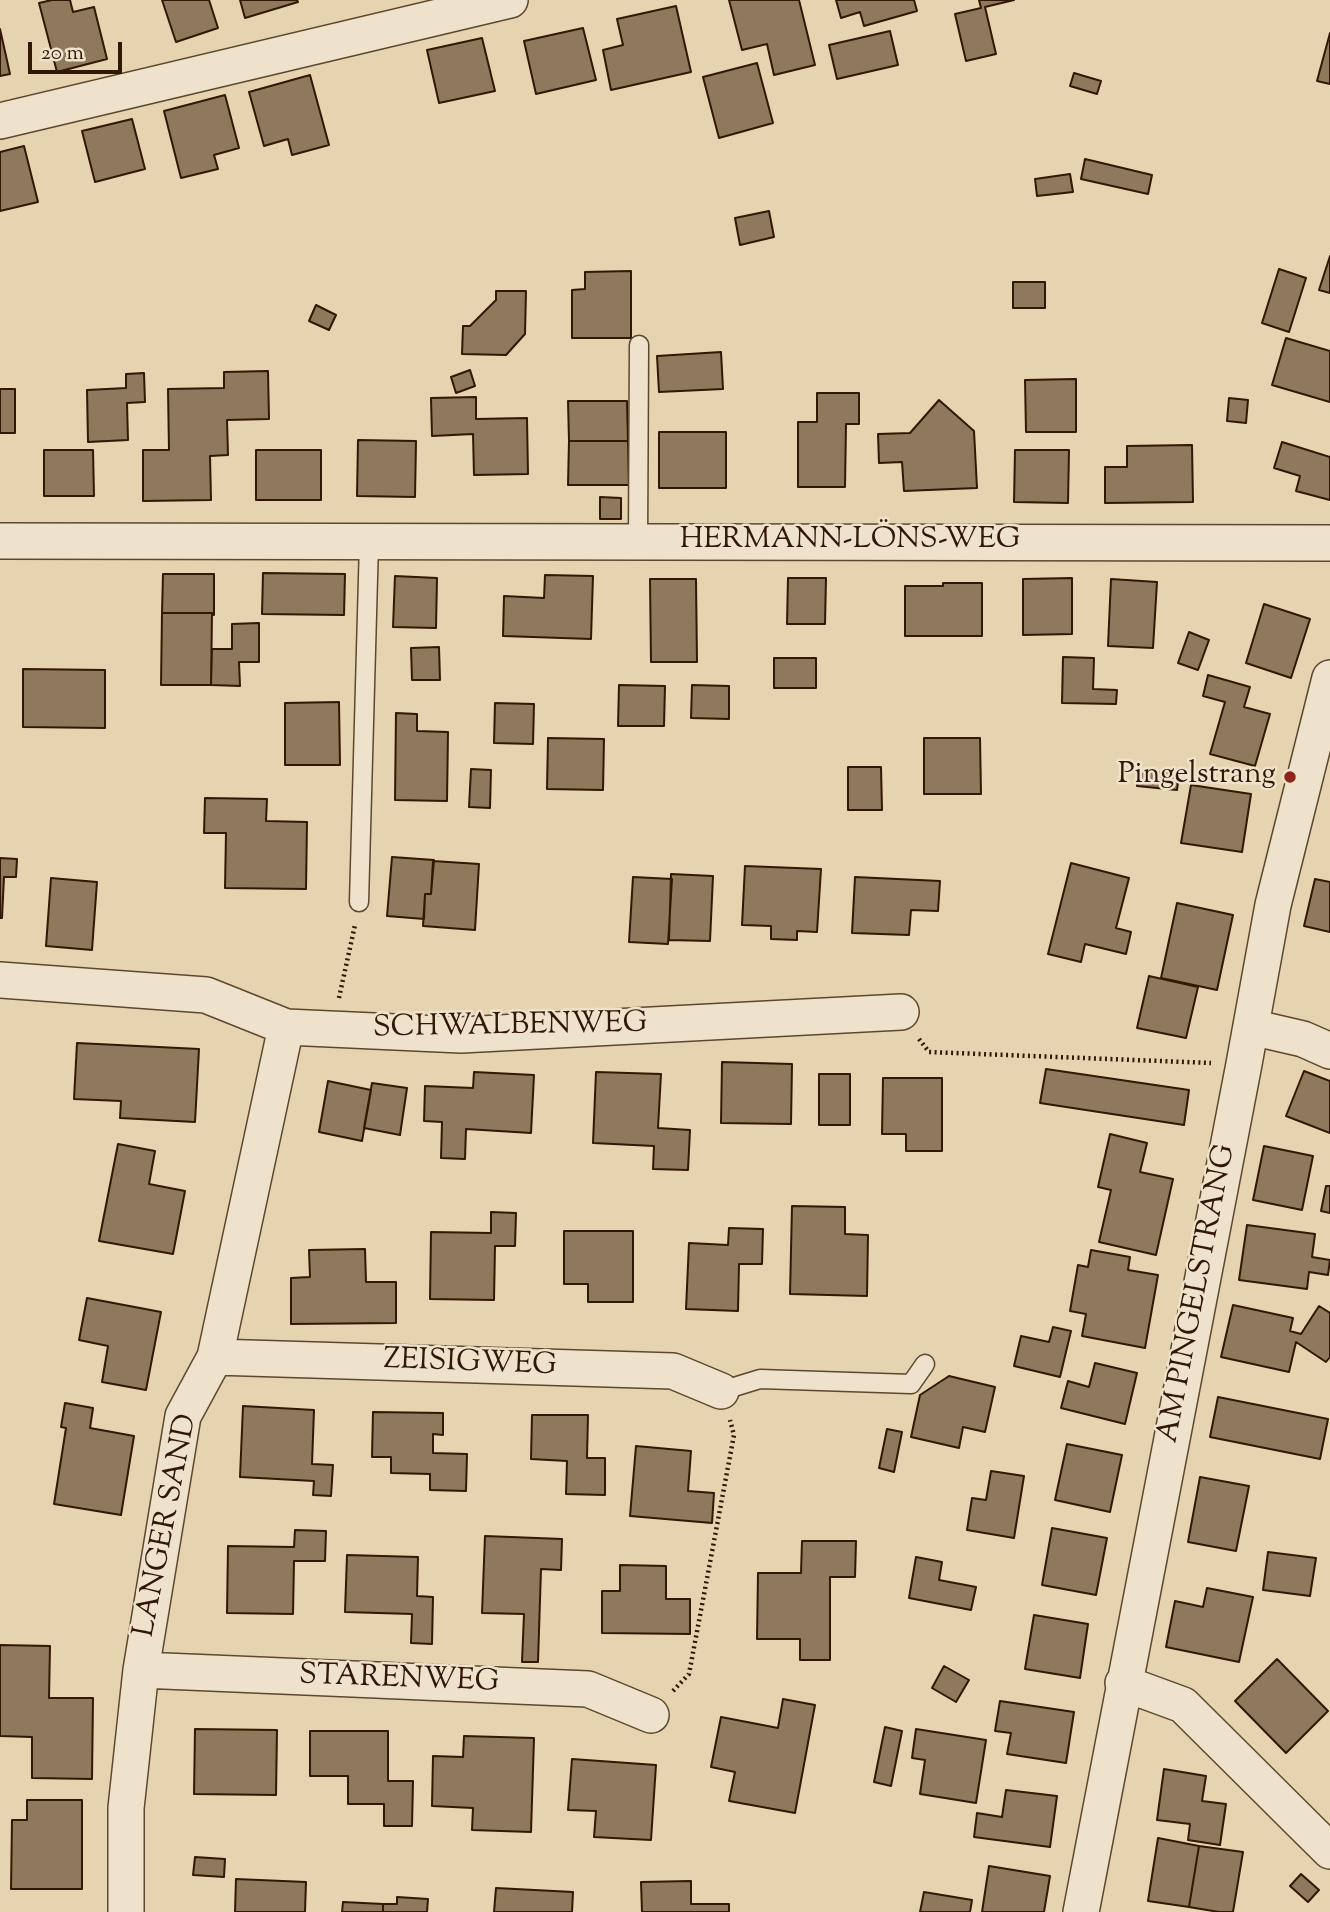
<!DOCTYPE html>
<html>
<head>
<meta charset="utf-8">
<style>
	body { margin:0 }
	#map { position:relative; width:1330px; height:1912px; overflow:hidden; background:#e6d3b0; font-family:"Sorts Mill Goudy",serif }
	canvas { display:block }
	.scale { position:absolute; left:28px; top:42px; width:94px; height:32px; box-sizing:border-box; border:4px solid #311802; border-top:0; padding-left:9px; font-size:21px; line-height:24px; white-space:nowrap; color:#311802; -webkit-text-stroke:5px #efe2cc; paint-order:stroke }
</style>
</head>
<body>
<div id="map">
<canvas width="1330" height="1912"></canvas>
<div class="scale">20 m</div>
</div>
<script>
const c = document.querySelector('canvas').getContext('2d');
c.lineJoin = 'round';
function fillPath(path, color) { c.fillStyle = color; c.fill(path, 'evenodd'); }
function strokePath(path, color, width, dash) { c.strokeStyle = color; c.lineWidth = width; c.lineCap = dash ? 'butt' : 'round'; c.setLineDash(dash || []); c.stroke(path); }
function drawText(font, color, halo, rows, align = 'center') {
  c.font = font + ' "Sorts Mill Goudy",serif'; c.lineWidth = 5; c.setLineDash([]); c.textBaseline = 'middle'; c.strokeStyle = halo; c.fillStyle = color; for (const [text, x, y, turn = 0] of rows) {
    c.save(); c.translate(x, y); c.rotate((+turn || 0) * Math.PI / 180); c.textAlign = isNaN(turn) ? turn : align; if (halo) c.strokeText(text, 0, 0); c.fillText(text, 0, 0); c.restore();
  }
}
const building = new Path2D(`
	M52 0H70L73 12 94 7 107 59 57 72 39 3Z
	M162 0H209L218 28 176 42Z
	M240 0H297L298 2 245 18Z
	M729 0H799L815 65 774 75 767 44 742 50Z
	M836 0H914L917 11 864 26 860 12 841 18Z
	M979 0H1014L985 7 996 54 966 61 955 14 981 8Z
	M676 6 691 72 611 90 603 50 623 45 617 19Z
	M583 28 596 80 536 94 524 41Z
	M0 29 10 74 0 76Z
	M890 31 898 65 837 79 829 45Z
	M1330 33V84L1317 81Z
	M482 38 495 91 439 103 427 50Z
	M757 63 773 123 719 138 703 77Z
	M1074 73 1101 81 1097 94 1070 86Z
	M310 75 329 145 292 155 288 139 264 146 249 92Z
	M225 95 239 148 214 155 218 169 181 178 164 111Z
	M132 119 145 169 95 182 82 131Z
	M24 146 38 202 0 211V152Z
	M1085 159 1152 175 1148 194 1081 179Z
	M1070 174 1073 192 1037 196 1035 179Z
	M769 211 774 237 740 245 735 218Z
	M1330 256V293L1319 290Z
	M1279 269 1306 278 1289 332 1262 323Z
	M631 271V338H572V290L585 289V272Z
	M1013 282H1045V308H1013Z
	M496 291H526L525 334 506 355 462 354 463 326H470L496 300Z
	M316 305 336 315 329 330 309 321Z
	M1286 338 1330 351V402L1272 385Z
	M721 352 723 389 659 392 657 356Z
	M470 370 475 386 456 393 451 377Z
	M268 371 269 419 227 420 228 455 210 456 211 500 143 501V450H169L168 389 224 388V372Z
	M144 373 145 402 127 403 128 440 88 442 87 390 126 388V374Z
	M1076 379V432H1026L1025 380Z
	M0 389H15V433H0Z
	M817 393H859V424H846L845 487H798V422H817Z
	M476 397V419L527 418 528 474 474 475 473 434 432 436 431 398Z
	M1229 398 1248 400 1246 423 1227 421Z
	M939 400 974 431 977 488 904 491 902 462 879 463 878 434 910 433Z
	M568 401H627L628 441H569Z
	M659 432H726V488H659Z
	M358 440 416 441 415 497 357 496Z
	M569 441H628L629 485H568Z
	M1282 442 1330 457V500L1296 491 1300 476 1274 468Z
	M1192 445 1193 502 1105 503V467H1127V446Z
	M44 450H93L94 496H44Z
	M256 450H321V500H256Z
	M1015 450H1069L1068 503 1014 502Z
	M600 497 621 498V519H600Z
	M263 573 345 574 344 615 262 614Z
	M163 574H214V615L212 613H162Z
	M545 575 593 576 591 639 503 636 504 596 544 598Z
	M395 576 437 578 436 628 393 627Z
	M788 578H826L825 624H787Z
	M1072 578V634L1023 635V579Z
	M650 579H696L697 662H651Z
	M1111 579 1157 582 1153 648 1108 646Z
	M943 583H982V636H905V586H943Z
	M1264 604 1310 619 1291 678 1246 663Z
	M162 613H212L211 685H161Z
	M259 623V662H239L240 686 211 685 212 649H232V624Z
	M1189 632 1209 640 1198 670 1178 663Z
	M439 647 440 680H412L411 648Z
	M1063 657 1094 658 1093 689 1117 690 1116 704 1062 703Z
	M774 658H816V688H774Z
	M23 669 105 670V728L23 727Z
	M1208 675 1250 687 1244 707 1270 714 1255 766 1210 754 1225 702 1203 696Z
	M619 685 665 686 664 726H618Z
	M692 685 729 686V719L691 718Z
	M339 702 340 765H285V703Z
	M495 703 534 704 533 744 494 743Z
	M396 713 417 714V731L448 732 447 801 395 800Z
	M548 738 604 739 603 790 547 789Z
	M924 738H980L981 794H924Z
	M848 767H881L882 810H848Z
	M471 769 491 770 490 808 469 807Z
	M1139 770 1179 774 1177 790 1137 786Z
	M1191 785 1251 794 1242 852 1181 843Z
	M205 798 267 799 266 821 307 822 306 889 225 888 226 833H204Z
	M392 857 434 860 431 894H425L424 919 387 916Z
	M0 858 17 859 16 877H4L2 918H0Z
	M433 861 479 864 475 930 423 926 425 894H431Z
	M1071 863 1129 878 1116 928 1131 932 1126 954 1085 944 1081 962 1048 954Z
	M745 866 821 869 817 932 797 931V940L771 939V926L742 925Z
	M671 874 713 876 710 941 669 940Z
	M633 877 672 879 668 944 629 942Z
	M855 877 940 881 938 911 911 910 909 935 852 933Z
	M51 878 97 882 92 950 46 946Z
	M1315 879 1330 882V932L1304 926Z
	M1177 903 1233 915 1217 990 1161 978Z
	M1149 976 1198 987 1186 1038 1137 1028Z
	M77 1043 199 1049 195 1122 120 1118 121 1101 74 1099Z
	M722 1062 792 1064 791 1124 721 1123Z
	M1046 1069 1189 1090 1184 1125 1040 1103Z
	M1304 1071 1330 1081V1133L1286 1116Z
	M474 1072 534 1075 531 1133 466 1129 465 1159 441 1158 442 1122 424 1121 425 1086 473 1088Z
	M596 1072 661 1074 658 1128 690 1130 688 1170 653 1169 654 1146 593 1143Z
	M819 1074H850V1125H819Z
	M883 1078H942V1151H906V1134H882Z
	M328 1081 371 1090 362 1141 319 1132Z
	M372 1083 407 1088 400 1135 364 1128Z
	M1110 1134 1147 1143 1140 1172 1173 1179 1156 1255 1099 1242 1111 1190 1098 1187Z
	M118 1144 155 1151 149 1184 185 1191 173 1254 99 1241Z
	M1264 1146 1313 1156 1302 1210 1253 1200Z
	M1326 1186H1330V1213L1321 1211Z
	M792 1206 845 1207V1234L868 1235 867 1296 790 1294Z
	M491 1212 516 1213 515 1246H495L494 1300 430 1299 431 1232 491 1233Z
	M1247 1225 1315 1234 1312 1257 1330 1260 1328 1275 1309 1272 1307 1289 1239 1280Z
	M729 1228 763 1229 762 1264H739L738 1311 686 1309 689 1243 728 1245Z
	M564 1231H633V1302H588V1284H564Z
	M365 1249 366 1282H396V1323L291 1324V1278L310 1277 309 1250Z
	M1091 1250 1130 1257 1128 1270 1158 1275 1145 1348 1082 1336 1086 1314 1070 1311 1078 1265 1088 1267Z
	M87 1298 161 1312 146 1390 102 1382 108 1346 79 1340Z
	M1233 1305 1293 1318 1290 1331 1301 1334 1319 1306 1330 1313V1357L1326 1362 1296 1342 1289 1372 1221 1357Z
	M1053 1327 1071 1331 1060 1377 1014 1366 1021 1336 1049 1342Z
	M1095 1363 1137 1373 1125 1424 1061 1408 1068 1381 1089 1387Z
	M949 1376 995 1387 985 1432 963 1427 959 1448 911 1437 920 1395Z
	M1218 1397 1328 1419 1320 1459 1210 1437Z
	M65 1403 93 1408 90 1428 134 1436 121 1515 54 1504 66 1428 61 1427Z
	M243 1406 314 1410 312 1464 333 1465 331 1496 313 1495 314 1481 240 1477Z
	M373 1412 443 1413V1435L433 1434V1453L467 1454 466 1491 430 1490V1474L391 1473V1457H372Z
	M532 1415H588L587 1458H605V1495L566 1494 567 1461 531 1459Z
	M887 1429 902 1432 894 1472 879 1468Z
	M1067 1444 1122 1455 1110 1512 1055 1500Z
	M636 1446 691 1451 688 1491 714 1493 712 1523 630 1516Z
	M991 1471 1024 1476 1014 1538 967 1530 972 1498 986 1500Z
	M1200 1477 1249 1486 1236 1551 1188 1542Z
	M1052 1528 1107 1538 1096 1595 1042 1585Z
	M295 1530 326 1531 325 1561H294L293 1614 227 1613 228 1546 294 1547Z
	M485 1536 562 1539 561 1570 541 1569 538 1662H522L524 1614 482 1613Z
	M802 1541H856L855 1577H830V1660H800V1639H757L758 1573H801Z
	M1268 1552 1316 1558 1310 1596 1263 1590Z
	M347 1555 418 1557 417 1596 433 1597 432 1644 411 1643 412 1614 345 1612Z
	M916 1557 942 1562 939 1580 976 1587 971 1610 909 1598Z
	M620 1565 666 1566V1599H690V1634L602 1633V1591H620Z
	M1207 1588 1253 1597 1239 1662 1166 1647 1175 1601 1203 1607Z
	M1034 1615 1088 1624 1080 1678 1025 1669Z
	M0 1645 50 1646 49 1698H93L92 1779 32 1778V1737L0 1736Z
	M1277 1659 1328 1711 1286 1753 1235 1701Z
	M944 1666 969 1680 956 1702 932 1688Z
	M783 1699 815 1705 795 1813 729 1801 735 1772 711 1767 721 1717 778 1728Z
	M1000 1701 1074 1712 1066 1763 1007 1754 1011 1733 995 1731Z
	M885 1727 902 1731 891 1786 874 1782Z
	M195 1729 277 1730 276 1795 194 1794Z
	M916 1729 986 1740 976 1803 920 1794 925 1760 912 1758Z
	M310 1731H388V1781H413L412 1826H384V1804H348V1776H310Z
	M464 1736 534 1738 531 1832 472 1830 473 1808 432 1806 433 1756 463 1757Z
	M572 1759 656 1765 651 1840 594 1837 596 1811 568 1810Z
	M1164 1769 1206 1776 1202 1801 1226 1804 1220 1845 1188 1840 1190 1824 1157 1820Z
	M1006 1790 1057 1796 1050 1847 974 1837 977 1813 1002 1817Z
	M27 1800H82V1889H11L12 1820H27Z
	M1158 1838 1199 1846 1189 1907 1148 1901Z
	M1199 1846 1243 1852 1233 1912H1219L1189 1907Z
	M195 1857 225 1859 224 1877 193 1875Z
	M989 1866 1050 1876 1044 1912H982Z
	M1301 1874 1319 1890 1308 1902 1290 1886Z
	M236 1879 306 1882 305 1912H235Z
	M691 1881V1904H729V1912H642L641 1882Z
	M496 1888 573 1892 572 1912H494Z
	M924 1892 972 1900 970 1912H920Z
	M397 1897 428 1899 427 1912H383V1904H397Z
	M343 1902 383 1904V1912H342Z`);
fillPath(building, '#8f795c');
strokePath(building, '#311802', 2);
const lane = new Path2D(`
	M638 542 639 345
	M359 902 369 542
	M721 1391 760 1379 911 1384 925 1364`);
const street = new Path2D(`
	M0 121 510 0
	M0 541 1330 543
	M0 980 206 995 286 1027 461 1035 901 1012
	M1251 1027 1303 1039 1330 1051
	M215 1357 673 1371 721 1391
	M141 1670 588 1689 651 1715
	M1123 1683 1183 1705 1330 1851
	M126 1912V1808L141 1670 183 1416 215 1357 286 1027
	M1081 1912 1244 1064 1273 905 1330 678`);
strokePath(lane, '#5e472e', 21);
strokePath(street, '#5e472e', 38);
strokePath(new Path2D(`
	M339 998 355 925
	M919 1039 929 1052 1211 1063
	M673 1691 689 1674 734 1435 730 1420`), '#311802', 4.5, [2, 3.5]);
strokePath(lane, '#efe2cc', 18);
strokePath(street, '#efe2cc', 35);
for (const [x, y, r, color] of [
	[1290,777,7,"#8f2418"]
]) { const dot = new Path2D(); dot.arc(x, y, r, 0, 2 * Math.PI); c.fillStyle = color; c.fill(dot); strokePath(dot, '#efe2cc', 2.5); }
drawText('30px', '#311802', '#efe2cc', [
	["HERMANN-LÖNS-WEG",850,542],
	["SCHWALBENWEG",510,1028,-1],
	["AM PINGELSTRANG",1199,1294,-79],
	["ZEISIGWEG",470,1365,2],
	["LANGER SAND",168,1526,-79],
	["STARENWEG",399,1681,2]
]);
drawText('30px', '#311802', '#efe2cc', [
	["Pingelstrang",1276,777]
], 'right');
</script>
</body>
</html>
